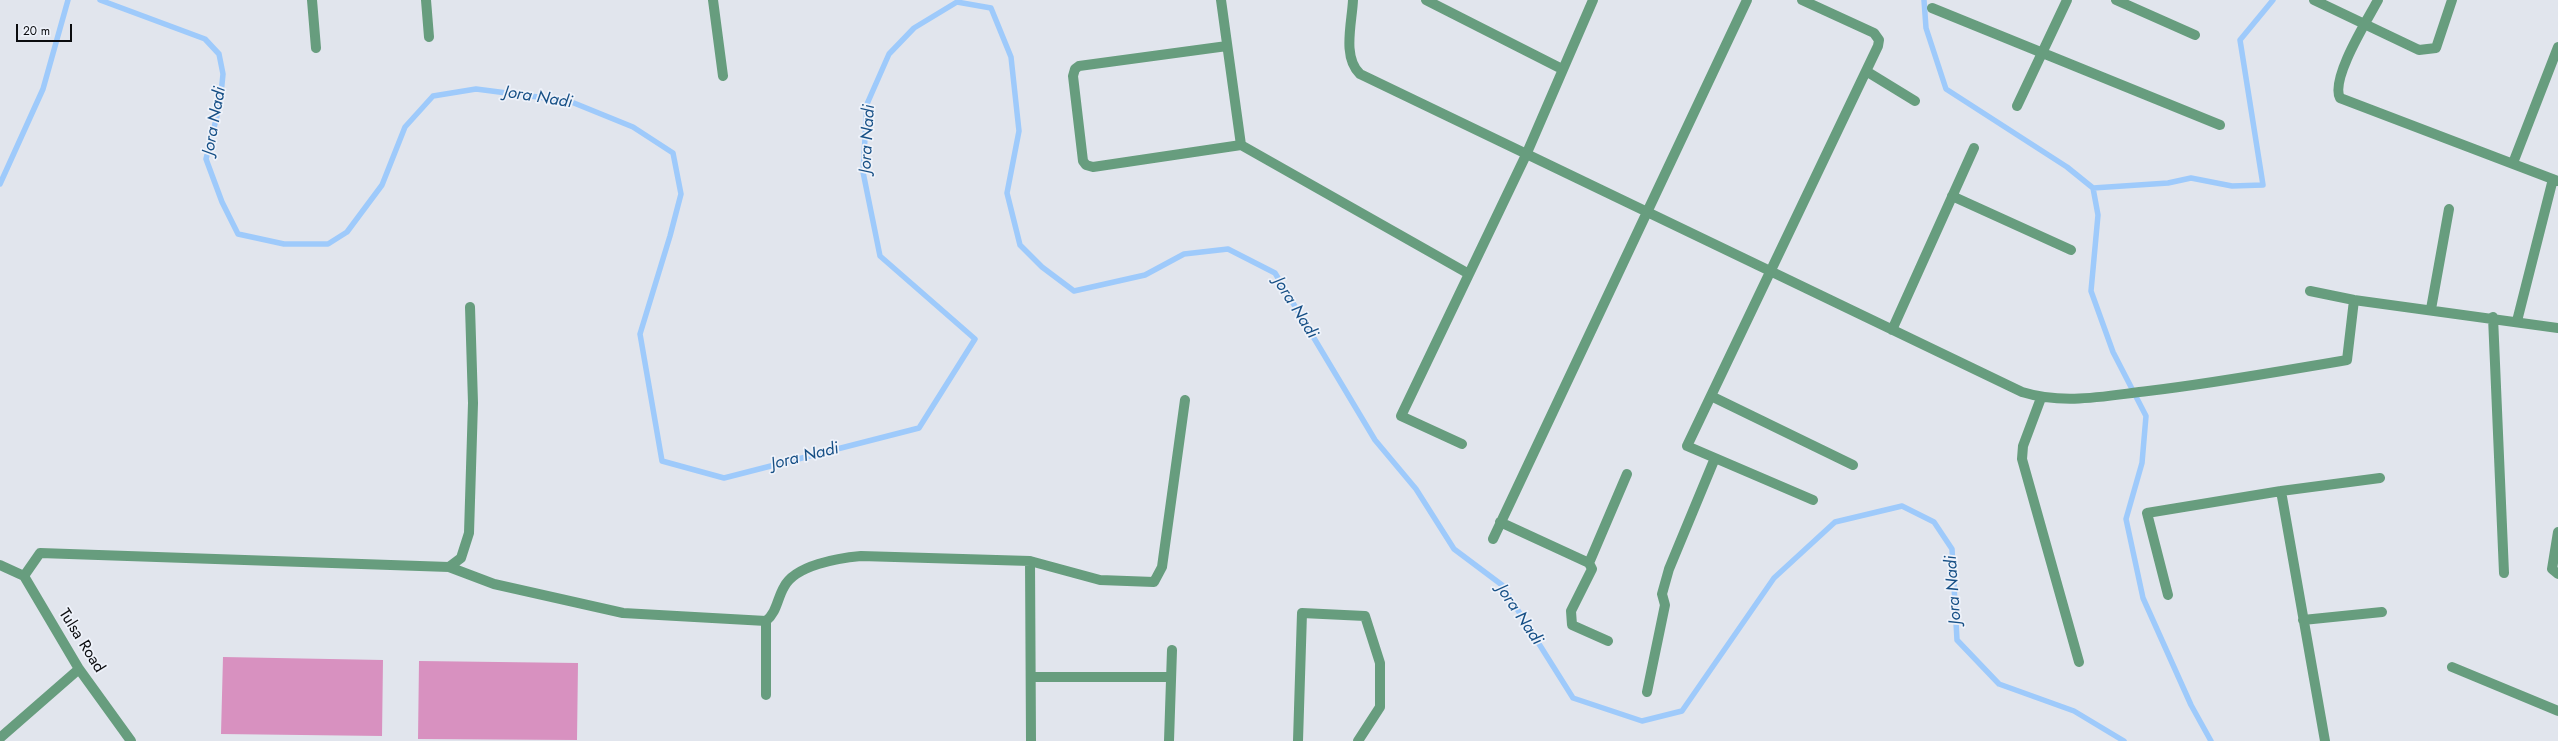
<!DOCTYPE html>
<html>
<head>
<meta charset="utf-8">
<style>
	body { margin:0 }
	#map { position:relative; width:2558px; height:741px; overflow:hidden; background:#e1e5ed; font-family:Jost,sans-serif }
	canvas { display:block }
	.scale { position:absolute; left:16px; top:24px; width:56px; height:18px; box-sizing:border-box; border:2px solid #0b0c0f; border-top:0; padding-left:5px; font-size:12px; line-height:14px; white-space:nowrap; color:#0b0c0f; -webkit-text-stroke:3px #eef2fa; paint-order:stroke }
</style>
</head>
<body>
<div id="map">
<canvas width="2558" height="741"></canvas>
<div class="scale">20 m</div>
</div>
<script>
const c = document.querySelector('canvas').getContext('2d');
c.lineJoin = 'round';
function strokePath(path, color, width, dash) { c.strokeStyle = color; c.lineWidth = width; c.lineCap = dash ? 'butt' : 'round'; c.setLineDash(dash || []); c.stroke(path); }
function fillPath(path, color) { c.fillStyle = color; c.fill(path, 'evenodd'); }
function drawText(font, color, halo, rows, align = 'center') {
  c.font = font + ' Jost,sans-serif'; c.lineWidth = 3.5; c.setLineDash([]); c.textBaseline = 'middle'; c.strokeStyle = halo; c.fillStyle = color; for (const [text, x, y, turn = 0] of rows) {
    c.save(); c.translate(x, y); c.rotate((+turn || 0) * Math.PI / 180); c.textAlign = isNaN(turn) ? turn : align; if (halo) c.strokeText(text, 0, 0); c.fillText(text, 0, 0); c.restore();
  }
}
strokePath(new Path2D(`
	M100 0 205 39 219 54 223 74 220 104 206 159 222 202 238 234 284 244H328L347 232 382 185 405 127 433 96 476 89 569 101 633 127 673 153 681 194 670 236 640 334 662 461 724 478 919 428 975 339 880 256 863 172 867 104 889 54 914 28 957 2 991 8 1011 57 1019 131 1007 193 1020 245 1042 267 1074 291 1145 275 1184 254 1228 249 1275 273 1375 440 1416 489 1454 549 1502 585 1573 698 1642 721 1682 711 1774 578 1835 522 1902 506 1934 522 1952 549 1957 640 1999 684 2074 711 2124 741
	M1924 0 1926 28 1946 89 2067 167 2093 188 2098 215 2091 291 2113 352 2146 416 2142 463 2126 519 2143 598 2191 705 2211 741
	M0 184 43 89 68 0
	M2093 188 2168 183 2191 178 2232 186 2263 185 2240 40 2273 0`), '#9ecafb', 5.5);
fillPath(new Path2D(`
	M223 657 383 660 382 736 221 734Z
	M419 661 578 663 577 740 418 739Z`), '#d891c0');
strokePath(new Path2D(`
	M312 0 316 48
	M426 0 429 37
	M713 0 723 76
	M1221 0 1241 145 1469 274
	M1353 0C1352 23 1342 57 1360 74L2022 392C2064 405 2105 396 2148 391 2215 383 2281 371 2347 360L2354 300
	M1426 0 1562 69
	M1802 0 1874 33 1879 40 1878 46 1687 446 1813 500
	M2116 0 2195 35
	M2314 0 2419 50 2436 48 2452 0
	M2378 0C2368 19 2330 79 2340 98L2558 181
	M1932 8 2220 125
	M1227 46 1079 66 1075 69 1073 76 1083 161 1086 165 1093 167 1241 145
	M1866 71 1915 101
	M2017 106 2067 0
	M2513 163 2558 47
	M1952 196 2071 250
	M2310 291 2354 300 2558 328
	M2431 309 2449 209
	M2493 317 2504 573
	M2517 321 2553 179
	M1892 330 1974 148
	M1711 396 1853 465
	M2041 398 2023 446 2022 459 2079 662
	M1462 444 1401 416 1526 155 1593 0
	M2281 491 2325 741
	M1500 522 1589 563
	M2558 532 2552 569 2558 574
	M1493 539 1747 0
	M1030 561 1031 741
	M0 565 24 576 79 669 131 741
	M449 567 494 584 623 613 766 621C777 612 777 599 784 587 795 565 839 558 861 556L1030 561 1100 580 1154 582 1162 567 1185 400
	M24 576 40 553 449 567 461 558 469 533 473 403 470 307
	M2168 595 2147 513 2281 491 2380 478
	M2303 620 2382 612
	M1608 641 1572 625 1571 611 1592 569 1589 563 1627 474
	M2452 667 2558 711
	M1031 677H1171
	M1647 692 1665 605 1662 594 1669 569 1715 458
	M766 695V621
	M0 738 79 669
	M1169 741 1172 650
	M1298 741 1302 613 1365 616 1380 663V707L1358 741`), '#679d7e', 10);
drawText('16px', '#0b0c0f', '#eef2fa', [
	["Tulsa Road",81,641,58]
]);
drawText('italic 17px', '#164f85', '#eef2fa', [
	["Jora Nadi",538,98,9],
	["Jora Nadi",215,121,-80],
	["Jora Nadi",868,139,-87],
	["Jora Nadi",1295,308,58],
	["Jora Nadi",805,457,-14],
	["Jora Nadi",1954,590,-94],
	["Jora Nadi",1519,615,56]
]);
</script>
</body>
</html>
